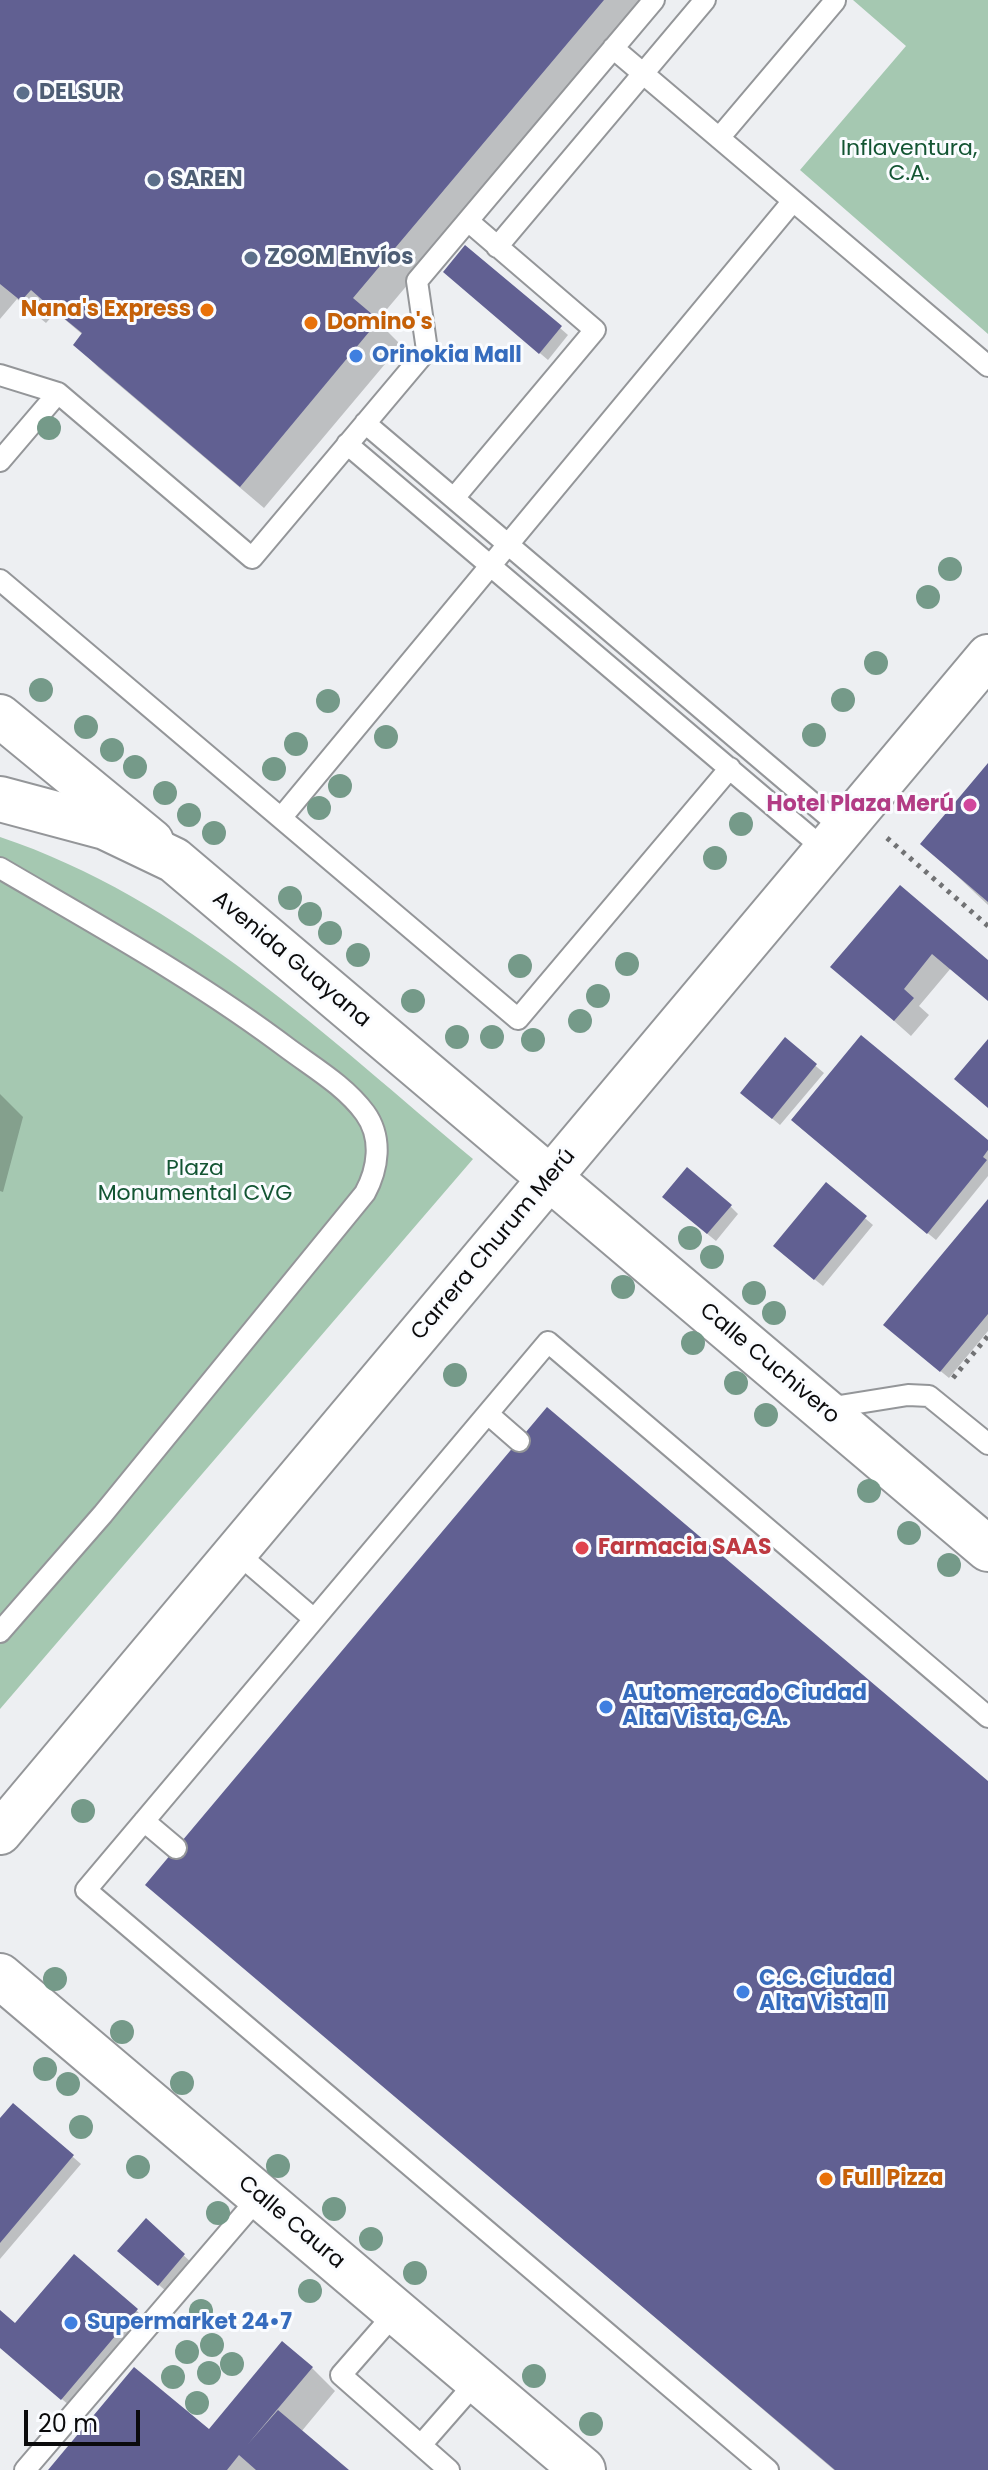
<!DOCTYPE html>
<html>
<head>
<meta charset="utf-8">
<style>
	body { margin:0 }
	#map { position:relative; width:988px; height:2470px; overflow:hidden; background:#edeff2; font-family:Poppins,sans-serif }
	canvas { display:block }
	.scale { position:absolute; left:24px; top:2410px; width:116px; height:36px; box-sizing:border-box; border:4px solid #0b0b0c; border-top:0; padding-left:10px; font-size:24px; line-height:28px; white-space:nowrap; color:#0b0b0c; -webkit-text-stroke:6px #fafcff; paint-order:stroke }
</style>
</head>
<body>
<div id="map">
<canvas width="988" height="2470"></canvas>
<div class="scale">20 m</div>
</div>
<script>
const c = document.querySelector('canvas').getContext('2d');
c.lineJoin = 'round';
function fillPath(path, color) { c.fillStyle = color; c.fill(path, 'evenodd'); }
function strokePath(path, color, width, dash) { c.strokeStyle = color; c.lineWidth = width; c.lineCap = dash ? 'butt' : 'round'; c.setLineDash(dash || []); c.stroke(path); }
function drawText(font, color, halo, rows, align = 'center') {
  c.font = font + ' Poppins,sans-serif'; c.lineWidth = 6; c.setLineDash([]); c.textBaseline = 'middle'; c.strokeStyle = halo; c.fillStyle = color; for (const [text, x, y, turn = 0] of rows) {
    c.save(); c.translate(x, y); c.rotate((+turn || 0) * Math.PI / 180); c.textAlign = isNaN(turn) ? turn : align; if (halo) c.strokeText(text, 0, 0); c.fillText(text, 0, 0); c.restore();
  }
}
fillPath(new Path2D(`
	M853 0H988V334L800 170 906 46Z
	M0 837C183 898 328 1038 473 1159L0 1709Z`), '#a5c8b1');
fillPath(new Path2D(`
	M0 0H647L377 321 401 345 264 508 99 368 75 344 83 335 56 312 46 323 17 299 0 319Z
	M453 279 560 328 568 335 548 360Z
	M988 768V905L923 844Z
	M900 887 988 962V1000L951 968 919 1006 929 1015 911 1036 833 967Z
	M785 1040 824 1073 780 1125 750 1100Z
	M0 1094 23 1117 3 1192 0 1191Z
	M801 1128 988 1142V1176L936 1240Z
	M826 1185 873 1225 823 1286 783 1254Z
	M988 1202V1331L949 1378 894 1333Z
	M672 1205 730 1206 738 1214 716 1241Z
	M988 1784V2470H834L148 1885Z
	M13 2105 81 2164 0 2259V2121Z
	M146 2221 192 2263 167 2292 128 2258Z
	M136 2310 144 2318 70 2406 0 2346V2313L16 2326Z
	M312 2368 335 2391 301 2432 346 2470H51L209 2432Z`), '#0003');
fillPath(new Path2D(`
	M0 0H604L353 298 379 320 240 487 73 345 82 333 55 311 31 290 21 301 0 284Z
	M465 245 562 326 539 354 443 272Z
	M988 763V902L920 844Z
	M900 885 988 960V1001L932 954 904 989 914 998 894 1021 830 967Z
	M861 1035 988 1140V1150L983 1157 987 1160 927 1234 791 1120Z
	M785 1037 817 1064 772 1119 740 1093Z
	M988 1039V1108L954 1079Z
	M687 1167 732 1205 707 1234 662 1197Z
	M826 1182 867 1216 814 1280 773 1246Z
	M988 1199V1314L940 1372 883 1325Z
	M547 1407 988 1781V2470H835L145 1885Z
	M13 2103 74 2155 0 2243V2118Z
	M146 2218 185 2254 158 2286 117 2251Z
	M74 2254 138 2309 61 2400 0 2348V2310L15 2323Z
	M282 2341 313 2367 248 2444 278 2410 349 2470H256L239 2455 227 2470H48L134 2367 209 2429Z`), '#616092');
const lane = new Path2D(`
	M613 48 988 366
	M719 138 835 1
	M497 247 705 0
	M0 375 58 393 252 558 427 350 417 281 654 0
	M365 423 842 828
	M347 444 824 849
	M0 461 58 393
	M454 498 595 330 468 221
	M0 580 518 1019 730 768
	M281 818 793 201
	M0 868C99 926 199 981 290 1050 316 1069 346 1087 365 1113 383 1138 378 1169 365 1193L103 1514 0 1632
	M827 1408 908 1395 929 1396 988 1444
	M488 1414 519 1441
	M236 1552 314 1619
	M144 1821 176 1848
	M396 2312 341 2375 449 2470
	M421 2445 477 2381
	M25 2470 259 2197
	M768 2470 86 1890 548 1342 988 1717`);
const street = new Path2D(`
	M0 716 152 841
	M0 1833 988 656`);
const primary = new Path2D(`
	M0 799 105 827 174 860 988 1549
	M0 1976 583 2470`);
strokePath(lane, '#949699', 24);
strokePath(street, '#949699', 46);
strokePath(primary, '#949699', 48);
strokePath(new Path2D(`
	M887 838 988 926
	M953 1378 988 1336`), '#717274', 5, [4, 6]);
strokePath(lane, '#fff', 20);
strokePath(street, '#fff', 42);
strokePath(primary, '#fff', 44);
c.fillStyle = '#759a89';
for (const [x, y] of [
	[49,428],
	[950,569],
	[928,597],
	[876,663],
	[41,690],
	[843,700],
	[328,701],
	[86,727],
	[814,735],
	[386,737],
	[296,744],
	[112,750],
	[135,767],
	[274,769],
	[340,786],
	[165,793],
	[319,808],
	[189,815],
	[741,824],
	[214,833],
	[715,858],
	[290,898],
	[310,914],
	[330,933],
	[358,955],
	[627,964],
	[520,966],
	[598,996],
	[413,1001],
	[580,1021],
	[457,1037],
	[492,1037],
	[533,1040],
	[690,1238],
	[712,1257],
	[623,1287],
	[754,1293],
	[774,1313],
	[693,1343],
	[455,1375],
	[736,1383],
	[766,1415],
	[869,1491],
	[909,1533],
	[949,1565],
	[83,1811],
	[55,1979],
	[122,2032],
	[45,2069],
	[182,2083],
	[68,2084],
	[81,2127],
	[278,2166],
	[138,2167],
	[334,2209],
	[218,2213],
	[371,2239],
	[415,2273],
	[310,2291],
	[201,2311],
	[212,2345],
	[187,2352],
	[232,2364],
	[209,2373],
	[534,2376],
	[173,2377],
	[197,2403],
	[591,2424]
]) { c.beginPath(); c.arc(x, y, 12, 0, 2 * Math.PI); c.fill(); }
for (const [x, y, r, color] of [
	[23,93,8,"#5c6f8a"],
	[154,180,8,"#5c6f8a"],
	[251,258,8,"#5c6f8a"],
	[207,310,8,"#e8710a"],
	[311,323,8,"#e8710a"],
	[356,356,8,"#3f7fe0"],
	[970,805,8,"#d1479c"],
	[582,1548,8,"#e0444e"],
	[606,1707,8,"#3f7fe0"],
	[743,1992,8,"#3f7fe0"],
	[826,2179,8,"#e8710a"],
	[71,2323,8,"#3f7fe0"]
]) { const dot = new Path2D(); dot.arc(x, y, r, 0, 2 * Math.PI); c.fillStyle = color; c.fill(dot); strokePath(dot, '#fafcff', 3); }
drawText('bold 22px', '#4e5e75', '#fafcff', [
	["DELSUR",39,93],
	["SAREN",170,180],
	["ZOOM Envíos",267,258]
], 'left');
drawText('22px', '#135533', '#fafcff', [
	["Inflaventura,",909,149],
	["C.A.",909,174],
	["Plaza",195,1169],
	["Monumental CVG",195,1194]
]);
drawText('bold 22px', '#c56008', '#fafcff', [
	["Nana's Express",191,310,"right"],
	["Domino's",327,323],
	["Full Pizza",842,2179]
], 'left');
drawText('bold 22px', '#366cbe', '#fafcff', [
	["Orinokia Mall",372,356],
	["Automercado Ciudad",622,1694],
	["Alta Vista, C.A.",622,1719],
	["C.C. Ciudad",759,1979],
	["Alta Vista II",759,2004],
	["Supermarket 24•7",87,2323]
], 'left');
drawText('bold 22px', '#b23c85', '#fafcff', [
	["Hotel Plaza Merú",954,805]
], 'right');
drawText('22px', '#0b0b0c', '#fafcff', [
	["Avenida Guayana",291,960,40],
	["Carrera Churum Merú",494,1245,-50],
	["Calle Cuchivero",769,1364,40],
	["Calle Caura",291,2223,40]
]);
drawText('bold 22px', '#be3a42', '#fafcff', [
	["Farmacia SAAS",598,1548]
], 'left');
</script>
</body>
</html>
